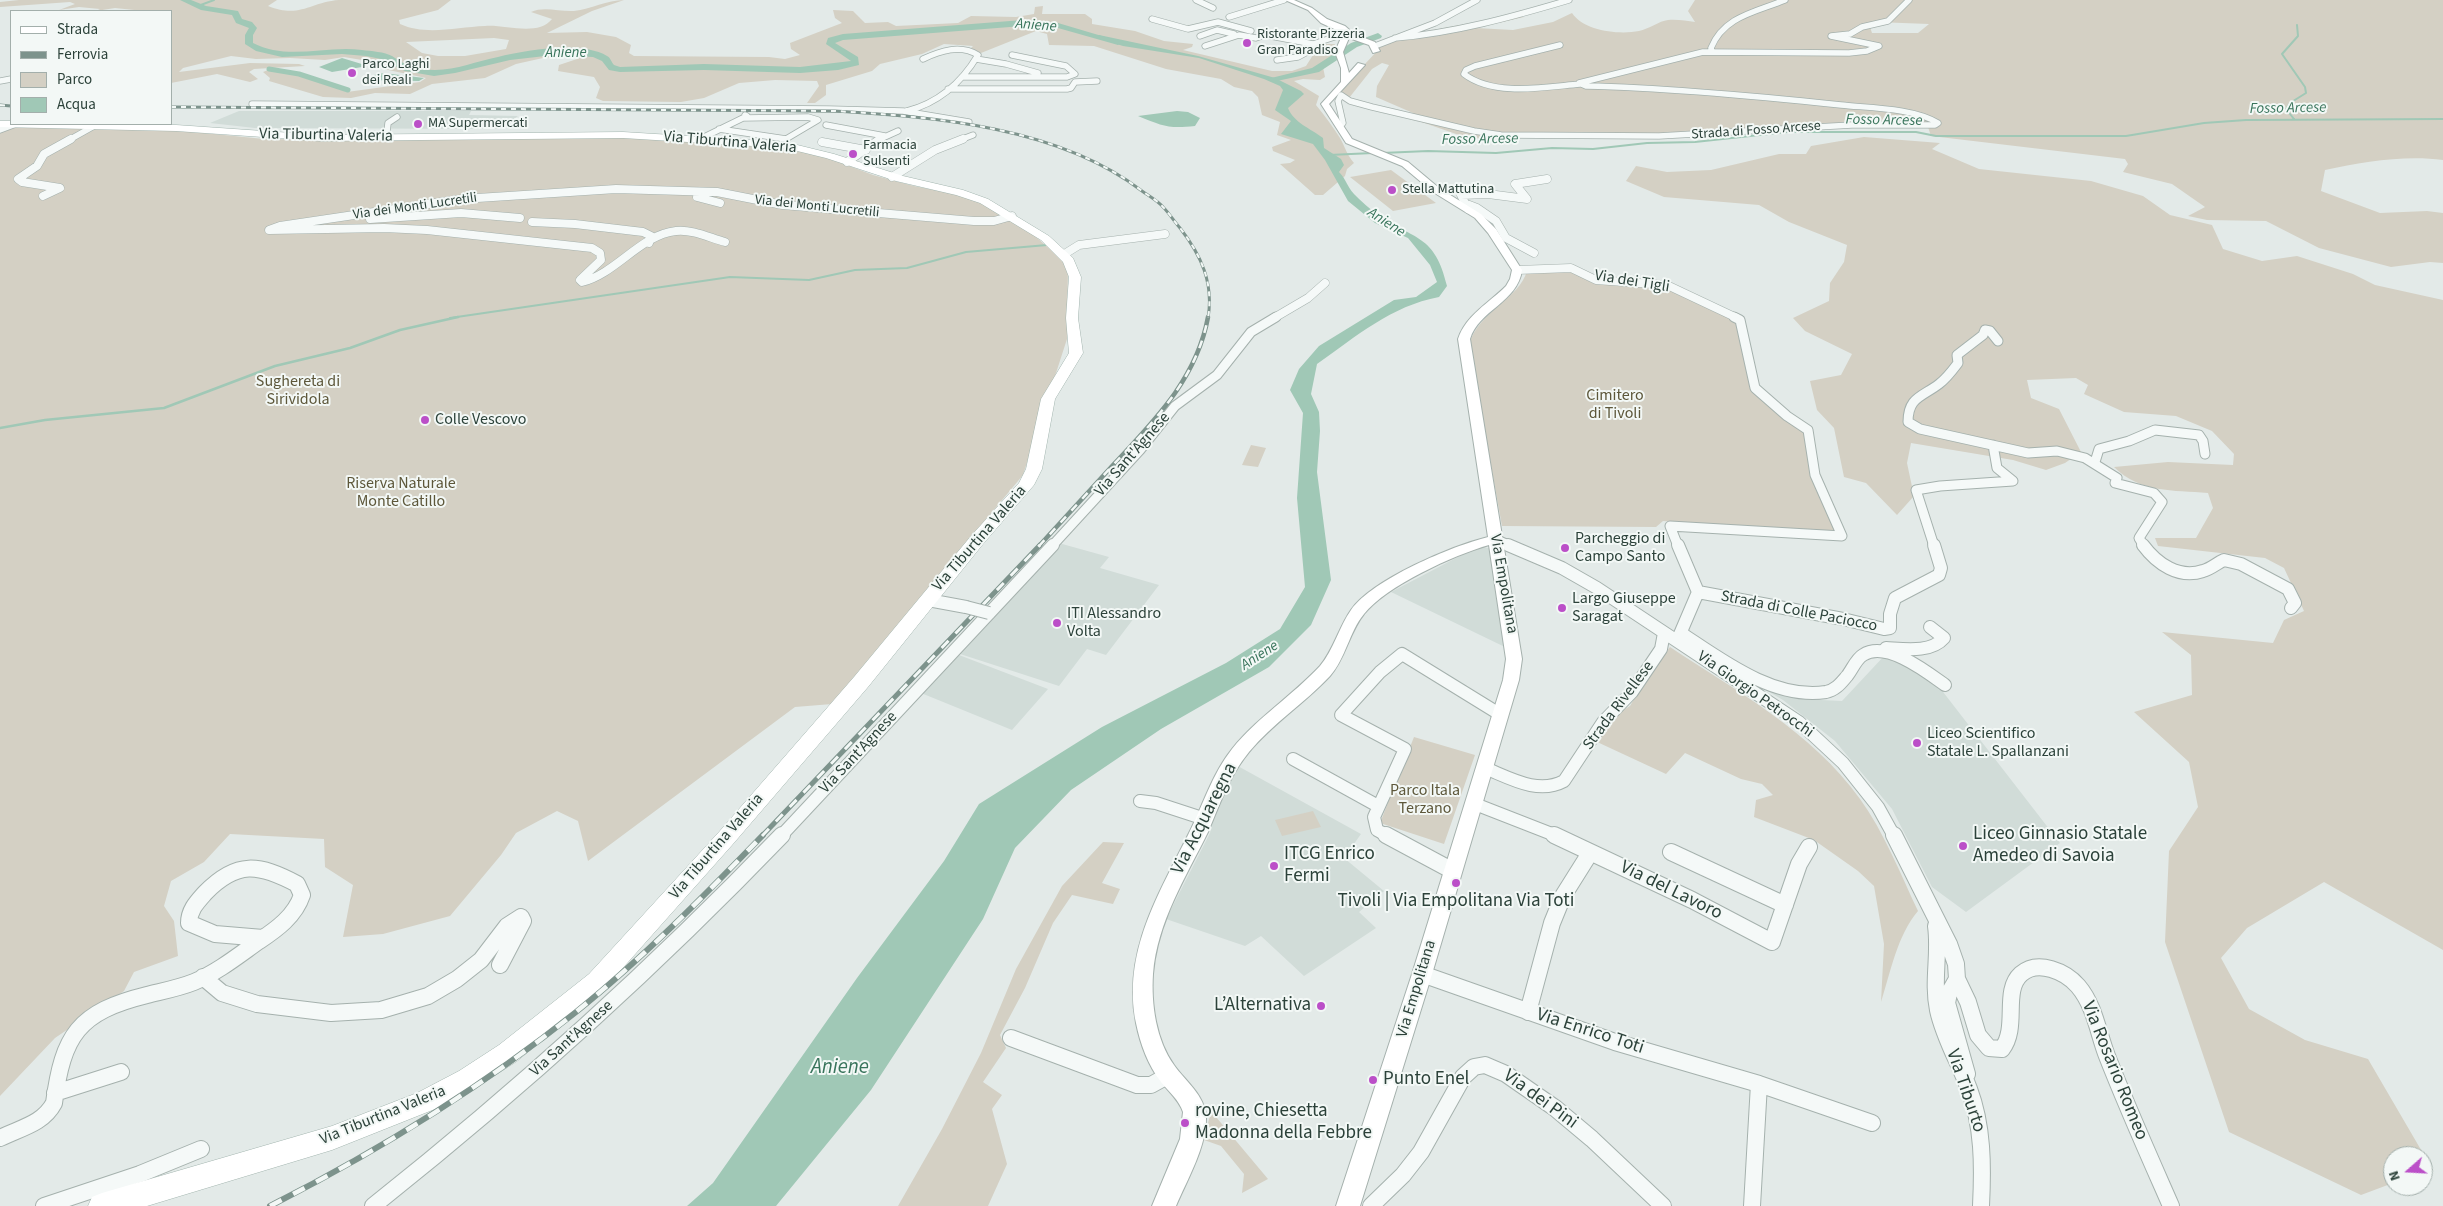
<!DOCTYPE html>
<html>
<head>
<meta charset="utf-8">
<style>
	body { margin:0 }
	#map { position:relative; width:2443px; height:1206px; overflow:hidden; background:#e3eae8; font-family:"Source Sans 3",sans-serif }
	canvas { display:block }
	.legend { position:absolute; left:10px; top:10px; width:162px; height:115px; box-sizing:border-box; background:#f3f8f6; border:1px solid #a3afab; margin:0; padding:6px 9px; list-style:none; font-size:15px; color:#2c423a }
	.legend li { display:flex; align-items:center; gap:10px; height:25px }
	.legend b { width:25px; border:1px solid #a3afab }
	.north { position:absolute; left:2383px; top:1146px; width:50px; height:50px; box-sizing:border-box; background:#f3f8f6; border:1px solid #a3afab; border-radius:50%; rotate:251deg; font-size:14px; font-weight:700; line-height:20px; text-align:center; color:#2c423a }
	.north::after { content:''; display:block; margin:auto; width:18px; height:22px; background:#bb4fc8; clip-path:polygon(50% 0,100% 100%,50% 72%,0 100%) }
</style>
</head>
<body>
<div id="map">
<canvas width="2443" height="1206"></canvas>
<ul class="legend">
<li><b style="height:6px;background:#fff"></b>Strada</li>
<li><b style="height:6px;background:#7d938c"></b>Ferrovia</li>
<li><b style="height:14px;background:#d4d0c4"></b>Parco</li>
<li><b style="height:14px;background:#a0c8b6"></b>Acqua</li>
</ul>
<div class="north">N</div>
</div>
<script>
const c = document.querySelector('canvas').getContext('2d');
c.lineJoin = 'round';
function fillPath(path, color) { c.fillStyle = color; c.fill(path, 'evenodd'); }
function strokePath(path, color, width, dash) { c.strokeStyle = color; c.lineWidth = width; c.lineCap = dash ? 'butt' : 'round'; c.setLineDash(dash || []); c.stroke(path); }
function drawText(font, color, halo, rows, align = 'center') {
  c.font = font + ' "Source Sans 3",sans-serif'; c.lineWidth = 4; c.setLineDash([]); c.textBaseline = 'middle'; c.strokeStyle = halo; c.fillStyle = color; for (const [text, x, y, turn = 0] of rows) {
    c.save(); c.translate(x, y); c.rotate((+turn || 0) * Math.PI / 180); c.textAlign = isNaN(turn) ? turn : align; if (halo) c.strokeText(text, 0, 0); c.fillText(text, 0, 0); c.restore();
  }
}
fillPath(new Path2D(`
	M239 111H471L469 115 518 116 500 129 255 128 210 123Z
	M1055 542 1109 557 1100 568 1159 585 1106 655 1087 649 1059 686 957 653Z
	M1479 546 1493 549 1507 648 1391 592Z
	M959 655 1048 689 1012 730 921 693Z
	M1885 655 1915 668 1940 688 2060 843 1966 912 1932 887 1892 809 1835 741 1783 700 1764 689 1803 692 1821 700 1842 701Z
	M1236 765 1361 834 1344 858 1384 891 1359 912 1376 928 1304 976 1261 936 1245 946 1166 919 1210 833 1215 805Z`), '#d1dcd8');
fillPath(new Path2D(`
	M19 0H277L268 6C300 19 310 2 339 0 376 0 414 0 451 0L438 10 399 20 400 24C426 36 457 27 485 26 504 24 538 37 552 19L531 12C544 6 560 12 574 11 591 9 607 0 624 0L592 11 547 33 587 32 616 37 631 45 629 53 634 56 769 57 785 59 800 55 791 49 790 43 842 23 835 18 833 10 853 11 865 23 888 22 896 26 958 23 971 16 1016 17 1034 14 1035 7 1043 6 1042 14H1085L1092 19V24L1135 31 1164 41 1193 44 1192 47 1183 50 1272 71H1292L1306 66 1320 44H1335L1332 51 1333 58 1323 67 1325 77 1320 80 1303 79 1294 81 1319 96 1316 105C1325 116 1333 127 1340 138 1345 147 1347 155 1354 163L1347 169 1345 176 1323 195H1315L1280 164 1290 163 1295 160 1273 151 1272 147 1291 140 1277 135 1280 122 1262 115 1258 97 1252 91 1234 87 1221 79 1166 69 1094 46 1049 45 1047 34 1036 31 981 53 971 48 973 46 944 44 922 54 880 64 872 71 826 85V95L815 103H807L819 86 817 81 775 80 739 83 704 98 681 102 603 101 596 98 600 87 594 77 558 71 559 65 577 59 572 55 543 58 516 64 485 78 432 84 410 94 375 93 351 98 323 97 269 81 270 78 263 72 268 70 284 71 299 74 347 92 420 82 426 78 379 68 362 60 344 57 325 60 290 58 256 59 231 56 183 68 179 72 250 63 299 64 305 66 254 69 249 72 258 79 250 82 217 74 171 83V11H144L115 8 96 11 100 9 79 7 59 10 75 4 70 2 0 7V2ZM494 38 509 40 506 49 465 56H438L422 53 406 42Z
	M1695 0H2443V160C2404 155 2363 162 2325 170L2321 191 2380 213 2427 211 2443 213V263L2430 262 2391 267 2319 248 2266 221 2207 220 2188 216 2205 207 2172 184 2123 172 2128 164 2125 159 1931 136 1927 124 1596 138 1507 137 1486 140 1459 135 1410 118 1413 113 1376 97 1377 86 1389 65 1382 63 1372 69 1349 98 1338 93 1378 50 1380 46 1406 35 1510 16 1524 17 1476 28 1513 30 1553 22 1572 13C1584 31 1619 35 1639 31 1649 29 1659 21 1668 20 1677 19 1687 21 1695 22L1688 11ZM1876 22 1929 24 1918 33H1872L1870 27Z
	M0 125 174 130 264 139 367 140 554 135 658 138 785 147 831 159 873 175 914 186 965 196 992 208 1027 229 1068 265 1067 339 1023 475 832 704 795 707 588 861 578 821 557 811 516 833 501 855 450 916 383 934 343 937 353 885 325 867 324 839 230 834 204 862 171 881 164 906 174 921 178 956 134 972 124 991 55 1038 0 1096Z
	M1864 137 1940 143 1932 149 1979 169 2091 181 2143 196 2170 215 2212 225 2223 249 2262 261 2297 256 2353 274 2375 285 2443 300V950L2324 882 2247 928 2221 958 2249 1009 2305 1040 2368 1059 2431 1167 2423 1171V1156H2393V1183L2361 1195 2229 1132 2165 942 2169 851 2198 807 2189 762 2134 712 2192 695 2191 655 2162 632 2273 643 2284 620 2304 611 2284 568 2265 558 2158 546 2155 538H2196L2213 508 2208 493C2173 490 2140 493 2114 467L2168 462 2233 465 2234 454 2212 431 2176 416 2124 412 2084 394 2088 385 2076 378 2027 380 2031 398 2059 409 2081 452 2065 463 2046 470 2013 460 1911 443 1907 463 1914 496 1897 515 1866 483 1844 477 1834 428 1817 410 1810 381 1841 375 1852 354 1805 331 1793 318 1829 301 1830 283 1844 262 1847 245 1789 222 1759 205 1664 197 1626 181 1636 166 1667 172 1711 170 1779 154H1806L1811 146Z
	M1391 170 1436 203 1393 211 1350 177Z
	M1572 269 1596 281 1663 285 1735 320 1750 388 1806 430 1837 534 1663 521 1656 527 1502 526 1469 344C1480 310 1519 299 1527 271Z
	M1251 445 1266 448 1258 467 1242 465Z
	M1670 647C1738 692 1811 731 1860 799 1884 832 1900 873 1918 911 1897 936 1891 971 1881 1002L1884 944 1874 886 1858 871 1814 840 1754 817 1756 800 1773 795 1762 784 1741 779 1685 753 1666 774 1595 741 1607 720 1630 706 1648 675Z
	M1414 737 1475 755 1444 844 1380 823Z
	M1313 811 1321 827 1282 836 1275 820Z
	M1103 842 1124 843 1102 883 1120 889 1113 904 1072 895 1053 923 1025 988 1000 1035 1006 1048 983 1082 1002 1095 992 1109 1007 1164 988 1206H898L942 1129 981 1053 1016 969 1062 886Z
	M1211 1111 1268 1179 1242 1193 1244 1174 1221 1146 1204 1140Z`), '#d4d0c4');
fillPath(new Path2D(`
	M1099 35 1198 56 1275 78 1301 91 1304 94 1288 108C1294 123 1310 128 1323 138L1324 148 1341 159 1344 165 1339 172C1346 179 1348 188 1354 194 1361 201 1370 209 1378 215 1414 240 1435 234 1447 286L1439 297C1391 306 1357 336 1317 364L1311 394 1319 412 1320 431 1317 472 1331 580 1311 625 1269 667 1161 729 1071 790 1015 848 983 919 871 1090 776 1206H687L713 1183 857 978 944 861 979 804 1102 727 1226 663 1280 629 1305 587 1297 498 1303 413 1290 390 1299 369 1319 346 1394 300 1416 297 1437 282 1430 265 1408 238 1375 223 1348 201 1325 160 1313 144 1281 134 1291 121 1275 110 1283 90 1280 86 1264 79 1199 58 1123 46 1094 37Z
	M342 58 365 65 362 67 332 72 319 67Z
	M384 73 424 78 419 81 368 80 374 75Z
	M1177 111 1188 112 1200 118 1195 126C1168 129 1163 126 1138 116Z`), '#a0c8b6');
strokePath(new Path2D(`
	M198 6 214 0
	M2294 119 2286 109 2290 103 2306 93 2305 87 2282 54 2298 36 2297 25
	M1382 153 1428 151 1496 153 1552 148 1593 149 1647 143 1695 142 1787 132H1916L1936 136H2126L2204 123 2246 120 2443 119
	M1329 155 1373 153
	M450 318 730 277 809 280 855 270 907 268 966 252 1047 245`), '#a0c8b6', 2);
strokePath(new Path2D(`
	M0 428 45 420 164 408 275 366 350 348 400 330 458 317`), '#a0c8b6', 2.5);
strokePath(new Path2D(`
	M269 69 299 74 348 90`), '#a0c8b6', 5);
fillPath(new Path2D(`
	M180 0H191L206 6 238 11 242 19 252 22 257 28 253 35V43C287 61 326 45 362 50 371 51 385 52 392 56 407 66 416 70 435 70 457 70 477 61 498 57 526 50 582 41 607 56 611 58 611 62 614 65L620 67 704 64 800 67 851 61 826 44 828 38 843 34 1023 20 1058 23 1122 42 1118 45 1058 28 1023 26 843 40 835 43 858 57 859 65 838 70 800 73 704 70 620 72 609 70 602 61 593 57 554 55 510 60 455 73 434 76 405 71 392 65 386 60 366 56 342 54 282 57 256 51 245 44V35L249 28 236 23 232 15 201 10Z
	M1378 33 1382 36 1381 38 1357 47 1319 72 1272 82 1267 79 1312 68 1351 43Z`), '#a0c8b6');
const minorFar4 = new Path2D(`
	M1196 0 1213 8
	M1229 17 1284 0
	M1152 19 1188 29 1218 22 1251 31
	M1200 36 1217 30 1234 34
	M1395 38C1454 33 1512 17 1569 0
	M1560 45 1475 66 1466 70 1464 74C1494 97 1545 87 1580 84
	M1205 46 1239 35 1256 38 1265 35 1313 44 1347 33
	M1375 46 1435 23 1477 0
	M1712 51 1711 48C1724 16 1756 12 1785 0
	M976 59 1006 64 1038 73
	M1277 60 1298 57 1313 49V44
	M962 77H1067L1075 74 1066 66 1012 55
	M0 81 11 79
	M948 89H1067L1071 88 1075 82 1097 81
	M252 104 829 109 903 111 969 122
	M907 111C938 103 962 82 978 55 960 44 940 51 923 59
	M826 125 885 136
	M1340 126 1343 123 1338 101 1341 95 1350 101 1372 107 1474 131 1501 135 1659 136 1852 125H1935L1938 123C1914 108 1869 108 1841 105 1756 96 1672 88 1586 86L1579 83 1703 52 1849 53 1867 51 1879 46 1831 36 1850 34 1862 27 1888 21 1909 0
	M719 129 786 139 818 120 808 117 744 118
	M0 130 16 124
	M381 137 387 132 388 123 397 117
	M700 139 747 116 745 115
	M69 140 94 126
	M878 140 898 131
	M960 140 973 135`);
const minorFar3 = new Path2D(`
	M822 142 866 150
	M847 162 880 139
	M892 177 935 150 963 139
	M43 196 60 188 22 182 18 179 37 166 44 154 71 139
	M697 197 720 203
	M1464 203 1477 208 1496 221 1506 238 1534 253
	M1468 209 1461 195 1488 194 1527 199 1515 184 1547 179
	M370 219 461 213 520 218
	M532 222 575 224 643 232 651 236 649 243
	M725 242C710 238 692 229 676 231 640 235 617 273 582 282L580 280 601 260 600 253 592 248 427 230 384 228 269 230 280 226 462 199 616 189 717 192 783 205 974 221H994L1012 216
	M1063 255 1079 245 1165 234
	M1517 270 1571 268 1596 280 1667 285 1737 318
	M1274 318 1308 298 1325 283`);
const minorFar2 = new Path2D(`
	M1998 341 1990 331 1985 330 1983 335 1957 355 1958 363C1952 371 1947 378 1939 384 1922 397 1908 397 1908 422L1920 429 2028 453 2057 451 2085 458 2117 478 2115 483 2154 493 2162 502 2139 538 2144 546
	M2095 462 2099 449 2129 441 2155 430 2199 435 2203 441 2205 454
	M1495 539 1511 546
	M1052 546 1140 450 1175 406 1217 375 1251 332 1276 317
	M1678 546 1670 526 1842 536 1815 475 1808 430 1787 416 1755 388 1740 320 1734 317
	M1934 546 1916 490 1940 486 2013 481 1997 468 1993 445`);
const minorFar1 = new Path2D(`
	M1508 545 1562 568 1597 588 1799 722 1843 763 1878 807 1894 836
	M2143 545C2157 564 2179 579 2203 571 2211 569 2217 563 2224 560L2241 564 2288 589 2295 603 2291 608
	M1698 592 1843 619 1884 629 1890 628V614L1895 598 1939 575 1941 568 1934 545
	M928 600 966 607
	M1681 633C1722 660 1774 700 1826 692 1836 690 1841 683 1847 676 1852 670 1856 659 1863 655 1886 640 1927 672 1945 685
	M1677 641 1698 592 1678 545
	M1886 648C1905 649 1931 653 1944 638L1930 627
	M1293 759 1378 806
	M1485 768C1510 778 1538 795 1564 781L1603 722 1632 692 1661 649 1664 633
	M1140 801 1156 803 1205 819
	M1475 804 1557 836
	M781 836 1053 545
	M1388 836 1377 830 1374 817 1405 749 1341 715 1380 672 1402 654 1501 715`);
const minor = new Path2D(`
	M1386 835 1453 871
	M1554 835 1692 900 1772 942 1799 864 1809 847
	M1894 835 1949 944 1956 964 1957 979 1968 1002 1978 1035 1989 1048 2002 1049C2019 1027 2002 991 2021 974 2038 959 2066 972 2078 986 2095 1006 2098 1033 2107 1056 2127 1107 2149 1156 2171 1206
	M1671 852 1785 905
	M1936 926C1940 954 1932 982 1938 1010 1944 1038 1959 1062 1969 1089 1983 1126 1983 1166 1981 1206
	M1422 974 1615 1042 1759 1084 1872 1123
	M203 977 222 993 257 1004 331 1013 381 1010 428 996 457 979 481 960 507 926 521 917 523 921 500 965
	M1957 979 1949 993 1947 1003 1967 1074
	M1528 1012 1552 923 1563 896 1590 853
	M1011 1038 1137 1085H1151L1169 1075
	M55 1093 121 1072
	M0 1138C20 1128 43 1124 54 1103 63 1035 78 1012 147 995 163 991 179 988 194 982 218 972 239 955 259 941 277 929 295 916 302 895L297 884C259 864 237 860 205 893 197 902 189 910 189 923L215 934 263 938
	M44 1206 140 1174 201 1149
	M373 1206C518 1091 654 968 782 835
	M1371 1206 1403 1175 1421 1152 1463 1077 1474 1067 1485 1065 1506 1074 1555 1108 1592 1139 1663 1206
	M1752 1206 1759 1084`);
const secondary = new Path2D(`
	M1285 0H1294L1312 8 1327 19 1345 26 1354 34 1375 42 1380 51 1373 53 1369 45 1349 38 1343 52 1349 73 1358 63 1365 65 1329 104 1352 139 1408 162 1439 188 1481 214 1496 229 1522 270C1518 302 1479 310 1470 339L1522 659 1519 680 1432 974 1360 1206H1336L1412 974 1503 680 1506 659 1489 545C1454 555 1386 586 1364 614 1349 632 1346 658 1330 676 1305 703 1273 723 1249 752 1229 776 1220 804 1208 832 1186 877 1157 922 1153 974 1151 1004 1156 1040 1174 1065 1185 1081 1205 1095 1206 1117 1207 1146 1187 1180 1176 1206H1152L1180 1139 1183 1112C1179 1100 1169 1092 1161 1082 1148 1065 1140 1043 1136 1023 1122 952 1159 894 1189 833 1203 805 1212 774 1232 749 1258 717 1292 696 1320 666 1334 649 1339 627 1351 610 1373 579 1452 546 1488 537L1458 339C1466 315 1489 303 1506 286L1510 279 1512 270 1488 233 1475 218 1433 192 1402 166 1346 143 1321 104 1341 82V68L1335 52 1343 33 1321 23 1308 10Z`);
const primary = new Path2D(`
	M0 121H11V124L176 125 321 135 623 132 785 142 834 154 903 176 963 190 988 199 1049 236 1073 258 1081 277 1078 318 1083 353 1055 399 1042 469 1034 485 983 544 868 687 733 844 605 988 517 1061 477 1087 435 1109 332 1150 147 1206H88L92 1197 102 1193 332 1126 417 1093 459 1071 499 1045 589 974 719 832 854 677 971 536 1019 483 1026 469 1041 399 1069 353 1066 318 1069 277 1063 262 1041 240 980 203 956 195 896 181 826 158 785 148 623 138 321 141 176 131 0 127Z`);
strokePath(minorFar4, '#a5b1ad', 7);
strokePath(minorFar3, '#a5b1ad', 9);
strokePath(minorFar2, '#a5b1ad', 11);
strokePath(minorFar1, '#a5b1ad', 14);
strokePath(minor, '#a5b1ad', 18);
strokePath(secondary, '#a5b1ad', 2);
strokePath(primary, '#a3b5af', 1);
strokePath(minorFar4, '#f5f9f8', 5.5);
strokePath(minorFar3, '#f5f9f8', 8);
strokePath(minorFar2, '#f5f9f8', 9);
strokePath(minorFar1, '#f5f9f8', 12);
strokePath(minor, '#f5f9f8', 16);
fillPath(secondary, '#fff');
fillPath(primary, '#fff');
const railFar3 = new Path2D(`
	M0 105 11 106
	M171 107 835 111C936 117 1059 127 1142 191 1149 196 1158 201 1163 207 1169 213 1174 221 1180 228 1201 255 1214 283 1208 318`);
const railFar2 = new Path2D(`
	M1039 546C1064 519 1089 491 1114 464 1155 420 1197 378 1208 317`);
const railFar1 = new Path2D(`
	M762 836 1040 545`);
const rail = new Path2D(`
	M270 1206C378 1151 481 1088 576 1012 643 958 704 896 763 835`);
strokePath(railFar3, '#7d938c', 3);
strokePath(railFar2, '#7d938c', 4.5);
strokePath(railFar1, '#7d938c', 5);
strokePath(rail, '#7d938c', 6);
strokePath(railFar3, '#f3f8f6', 2, [5]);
strokePath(railFar2, '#f3f8f6', 2.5, [8]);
strokePath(railFar1, '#f3f8f6', 3, [10]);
strokePath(rail, '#f3f8f6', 4.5, [13]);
const minorBridge = new Path2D(`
	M966 607 989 613`);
strokePath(minorBridge, '#a5b1ad', 14, []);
strokePath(minorBridge, '#f5f9f8', 12);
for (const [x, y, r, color] of [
	[1247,43,5,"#bb4fc8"],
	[352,73,5,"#bb4fc8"],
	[418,124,5,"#bb4fc8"],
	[853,154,5,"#bb4fc8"],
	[1392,190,5,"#bb4fc8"],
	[425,420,5,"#bb4fc8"],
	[1565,548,5,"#bb4fc8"],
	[1562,608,5,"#bb4fc8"],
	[1057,623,5,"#bb4fc8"],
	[1917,743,5,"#bb4fc8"],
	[1963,846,5,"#bb4fc8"],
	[1274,866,5,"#bb4fc8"],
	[1456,883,5,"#bb4fc8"],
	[1321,1006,5,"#bb4fc8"],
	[1373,1080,5,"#bb4fc8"],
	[1185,1123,5,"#bb4fc8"]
]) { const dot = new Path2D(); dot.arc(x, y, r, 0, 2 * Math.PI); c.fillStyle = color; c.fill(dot); strokePath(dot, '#f3f8f6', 2); }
drawText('14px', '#2c423a', '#f3f8f6', [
	["Ristorante Pizzeria",1257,35],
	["Gran Paradiso",1257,51],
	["Parco Laghi",362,65],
	["dei Reali",362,81],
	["MA Supermercati",428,124],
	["Farmacia",863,146],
	["Sulsenti",863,162],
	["Stella Mattutina",1402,190]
], 'left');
drawText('14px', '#2c423a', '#f3f8f6', [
	["Strada di Fosso Arcese",1756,131,-4],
	["Via dei Monti Lucretili",415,207,-8],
	["Via dei Monti Lucretili",817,207,6]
]);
drawText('italic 15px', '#38745b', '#f3f8f6', [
	["Aniene",1036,26,4],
	["Aniene",566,54],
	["Fosso Arcese",2288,109,-1],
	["Fosso Arcese",1884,121,1],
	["Fosso Arcese",1480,140,-1],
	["Aniene",1386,223,33],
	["Aniene",1260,656,-33]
]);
drawText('16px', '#2c423a', '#f3f8f6', [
	["Via Tiburtina Valeria",326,136,1],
	["Via Tiburtina Valeria",730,143,5],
	["Via dei Tigli",1632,282,9],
	["Via Sant'Agnese",1133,455,-49],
	["Via Tiburtina Valeria",980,539,-49],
	["Via Empolitana",1503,584,80],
	["Strada di Colle Paciocco",1799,612,11],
	["Via Giorgio Petrocchi",1755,695,35],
	["Strada Rivellese",1619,706,-53],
	["Via Sant'Agnese",859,753,-47],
	["Via Tiburtina Valeria",717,847,-49],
	["Via Empolitana",1417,989,-73],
	["Via Sant'Agnese",572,1039,-42],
	["Via Tiburtina Valeria",383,1116,-22]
]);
drawText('16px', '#5d573a', '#f3f8f6', [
	["Sughereta di",298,382],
	["Sirividola",298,400],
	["Cimitero",1615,396],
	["di Tivoli",1615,414],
	["Riserva Naturale",401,484],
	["Monte Catillo",401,502],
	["Parco Itala",1425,791],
	["Terzano",1425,809]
]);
drawText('16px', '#2c423a', '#f3f8f6', [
	["Colle Vescovo",435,420],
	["Parcheggio di",1575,539],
	["Campo Santo",1575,557],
	["Largo Giuseppe",1572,599],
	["Saragat",1572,617],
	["ITI Alessandro",1067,614],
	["Volta",1067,632],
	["Liceo Scientifico",1927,734],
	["Statale L. Spallanzani",1927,752]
], 'left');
drawText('19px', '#2c423a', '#f3f8f6', [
	["Via Acquaregna",1205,819,-63],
	["Via del Lavoro",1671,891,26],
	["Via Enrico Toti",1590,1032,18],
	["Via Rosario Romeo",2114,1071,68],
	["Via Tiburto",1965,1091,71],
	["Via dei Pini",1540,1100,36]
]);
drawText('19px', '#2c423a', '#f3f8f6', [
	["Liceo Ginnasio Statale",1973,835],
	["Amedeo di Savoia",1973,857],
	["ITCG Enrico",1284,855],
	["Fermi",1284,877],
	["Tivoli | Via Empolitana Via Toti",1456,902,"center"],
	["L’Alternativa",1311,1006,"right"],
	["Punto Enel",1383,1080],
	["rovine, Chiesetta",1195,1112],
	["Madonna della Febbre",1195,1134]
], 'left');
drawText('italic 21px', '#38745b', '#f3f8f6', [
	["Aniene",840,1068]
]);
</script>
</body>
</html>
